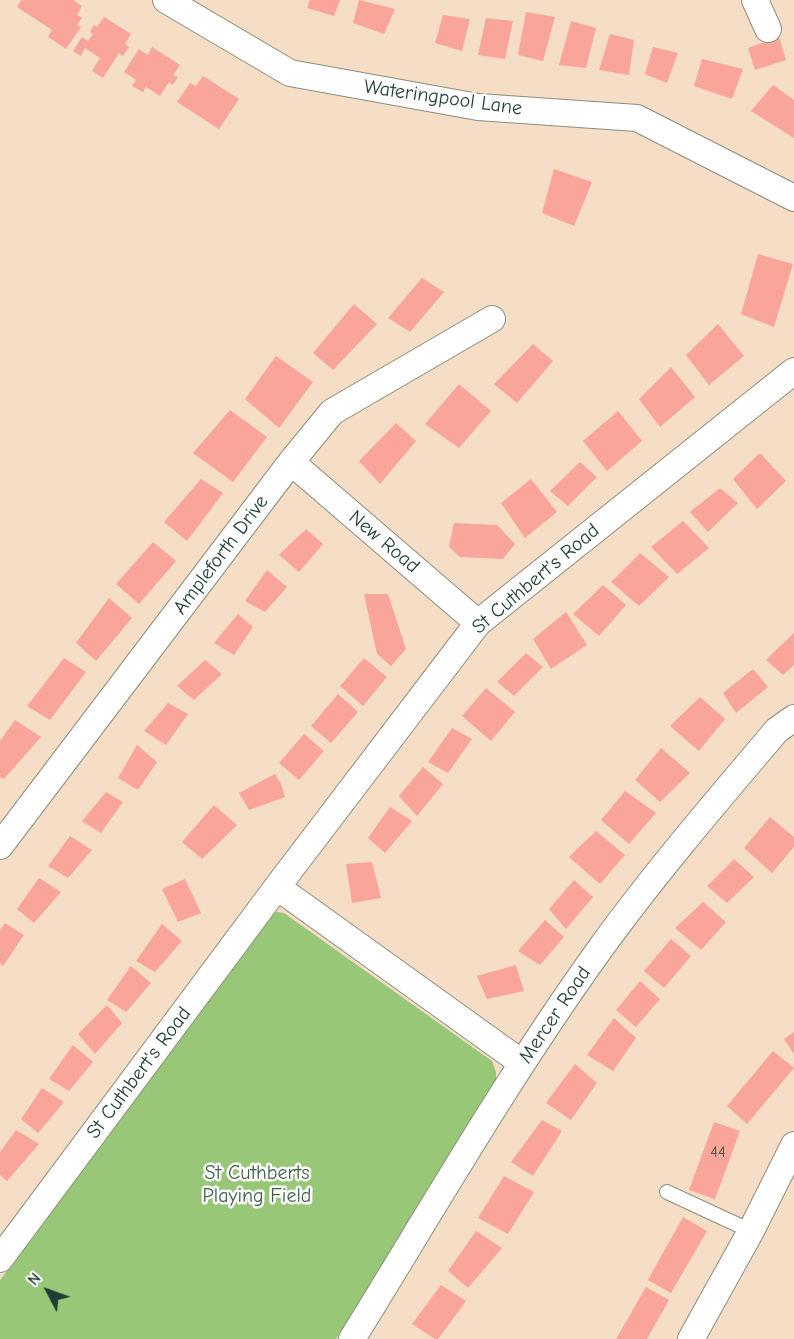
<!DOCTYPE html>
<html>
<head>
<meta charset="utf-8">
<style>
	body { margin:0 }
	#map { position:relative; width:794px; height:1339px; overflow:hidden; background:#f5dec5; font-family:"Comic Neue",sans-serif }
	canvas { display:block }
	.north { position:absolute; left:18px; top:1261px; width:60px; height:60px; -webkit-text-stroke:4px #fff; paint-order:stroke; rotate:311deg; font-size:16px; font-weight:700; line-height:24px; text-align:center; color:#1f3d34 }
	.north::after { content:''; display:block; margin:auto; width:21px; height:27px; background:#1f3d34; clip-path:polygon(50% 0,100% 100%,50% 72%,0 100%) }
</style>
</head>
<body>
<div id="map">
<canvas width="794" height="1339"></canvas>
<div class="north">N</div>
</div>
<script>
const c = document.querySelector('canvas').getContext('2d');
c.lineJoin = 'round';
function fillPath(path, color) { c.fillStyle = color; c.fill(path, 'evenodd'); }
function strokePath(path, color, width, dash) { c.strokeStyle = color; c.lineWidth = width; c.lineCap = dash ? 'butt' : 'round'; c.setLineDash(dash || []); c.stroke(path); }
function drawText(font, color, halo, rows, align = 'center') {
  c.font = font + ' "Comic Neue",sans-serif'; c.lineWidth = 5; c.setLineDash([]); c.textBaseline = 'middle'; c.strokeStyle = halo; c.fillStyle = color; for (const [text, x, y, turn = 0] of rows) {
    c.save(); c.translate(x, y); c.rotate((+turn || 0) * Math.PI / 180); c.textAlign = isNaN(turn) ? turn : align; if (halo) c.strokeText(text, 0, 0); c.fillText(text, 0, 0); c.restore();
  }
}
fillPath(new Path2D(`
	M276 912 284 913 492 1061 496 1072V1086L336 1339H0V1280L268 918Z`), '#97c777');
fillPath(new Path2D(`
	M21 0H73L82 6 77 15 82 18 77 25 81 27 66 49 48 37 52 30 17 7Z
	M310 0H340L334 16 307 8Z
	M359 0 395 9 384 34 353 23Z
	M526 12 555 17 543 61 518 55Z
	M443 15 470 19 462 51 435 43Z
	M104 17 131 34 125 44 129 47 123 56 119 53 103 78 92 71 100 58 85 48 81 56 73 51 82 37 88 41 93 34 90 32 94 25 97 27Z
	M486 18 513 21 505 59 478 55Z
	M571 21 596 28 586 68 559 65Z
	M610 34 634 40 629 75 599 70Z
	M779 37 786 60 755 70 748 48Z
	M152 47 180 65 173 75 178 77 173 85 169 82 160 96 146 87 143 92 132 86 136 80 124 72 139 49 148 55Z
	M653 47 678 53 667 83 645 74Z
	M702 59 743 69 732 99 694 86Z
	M203 76 239 99 219 129 177 102 190 83 196 86Z
	M773 85 794 100V138L751 111Z
	M554 169 592 182 574 226 542 213Z
	M758 254 793 264 774 327 741 314Z
	M422 278 444 292 410 332 388 318Z
	M354 304 377 324 333 370 313 353Z
	M718 324 744 356 709 385 686 355Z
	M533 344 553 361 517 403 494 384Z
	M276 356 313 382 279 428 245 399Z
	M671 367 695 397 660 427 639 399Z
	M459 384 491 411 459 448 425 424Z
	M230 410 267 437 233 482 193 453Z
	M618 411 642 441 607 471 583 441Z
	M396 423 416 441 380 484 359 461Z
	M760 453 786 481 757 509 733 479Z
	M580 462 597 477 568 506 550 491Z
	M201 479 223 493 187 541 164 522Z
	M531 479 557 512 525 538 501 503Z
	M720 488 738 503 708 532 690 512Z
	M683 521 709 548 677 574 651 547Z
	M454 523 497 525 515 544 503 559 460 557 449 547Z
	M306 529 323 544 299 572 279 555Z
	M153 542 176 561 139 604 116 584Z
	M640 553 669 577 639 606 611 582Z
	M267 570 287 587 265 612 245 601Z
	M603 585 626 605 599 636 573 614Z
	M364 594H388L406 649 391 666 377 654Z
	M109 598 132 618 96 661 76 643Z
	M566 612 587 645 551 669 533 639Z
	M238 614 253 627 234 655 214 643Z
	M794 633V665L783 675 766 660Z
	M526 653 543 667 514 696 497 682Z
	M64 658 86 672 50 720 27 706Z
	M364 658 387 677 363 706 340 686Z
	M205 660 222 674 194 700 177 686Z
	M753 669 768 687 736 713 723 693Z
	M486 688 515 712 491 741 462 716Z
	M338 694 358 712 331 743 311 726Z
	M700 697 725 719 699 751 670 726Z
	M168 703 188 714 166 745 144 731Z
	M15 720 41 737 4 779 0 777V741Z
	M452 728 472 739 448 773 428 762Z
	M304 734 324 751 299 780 279 763Z
	M137 745 157 762 138 790 118 778Z
	M661 748 690 773 660 802 635 780Z
	M423 767 443 784 417 816 399 796Z
	M275 774 281 784 285 797 249 810 239 793Z
	M625 791 656 813 629 844 601 820Z
	M106 792 123 802 101 833 82 821Z
	M214 805 237 825 202 859 182 842Z
	M390 807 412 821 385 853 368 838Z
	M770 817 794 837V847L772 873 744 848Z
	M596 831 625 855 600 884 569 857Z
	M70 836 92 850 68 878 48 866Z
	M734 859 754 877 727 903 707 886Z
	M372 862 381 898 352 903 346 864Z
	M39 878 61 892 34 923 17 909Z
	M185 879 201 913 178 922 162 889Z
	M574 880 593 897 566 929 549 909Z
	M703 902 726 922 701 950 675 928Z
	M545 920 564 937 540 965 518 951Z
	M5 923 24 935 3 966 0 963V930Z
	M162 924 182 941 155 972 136 961Z
	M671 939 691 956 664 988 644 971Z
	M516 965 524 991 487 999 477 976Z
	M131 966 151 983 126 1012 107 1000Z
	M640 981 660 999 636 1027 616 1010Z
	M107 1005 122 1023 95 1054 78 1034Z
	M614 1018 636 1038 613 1071 587 1055Z
	M794 1032V1054L784 1039Z
	M73 1045 93 1062 69 1091 49 1079Z
	M773 1051 794 1068 747 1124 727 1106Z
	M575 1064 597 1083 571 1120 546 1103Z
	M42 1088 64 1102 38 1133 21 1119Z
	M542 1120 562 1131 533 1176 511 1162Z
	M714 1122 740 1131 715 1199 689 1190Z
	M16 1130 39 1144 7 1181 0 1175V1152Z
	M504 1176 534 1192 508 1234 478 1218Z
	M683 1217 707 1231 671 1293 648 1280Z
	M476 1231 502 1248 468 1288 448 1271Z
	M441 1285 466 1301 438 1339H435L412 1324Z
	M646 1287 669 1300 660 1316 647 1339H616Z`), '#f9a599');
const service = new Path2D(`
	M667 1192 751 1231`);
const minor = new Path2D(`
	M166 0 290 73 478 107 637 118 794 198
	M755 0 768 29
	M291 462 478 623
	M0 846 291 462 332 412 492 319
	M277 887 522 1063
	M0 1259 277 887 478 623 794 371
	M352 1339C433 1208 510 1074 600 949 655 873 716 802 777 730L794 718
	M691 1339 751 1231 794 1145`);
strokePath(service, '#8a8e7c', 16);
strokePath(minor, '#8a8e7c', 28);
strokePath(service, '#fff', 14);
strokePath(minor, '#fff', 26);
drawText('16px', '#56574d', null, [
	["44",718,1152]
]);
drawText('20px', '#1f3d34', '#fff', [
	["Wateringpool Lane",443,98,8],
	["New Road",384,542,40],
	["Ampleforth Drive",221,555,-53],
	["St Cuthbert's Road",536,579,-40],
	["Mercer Road",555,1015,-56],
	["St Cuthbert's Road",139,1073,-53]
]);
drawText('20px', '#3d6045', '#fff', [
	["St Cuthberts",257,1173],
	["Playing Field",257,1196]
]);
</script>
</body>
</html>
